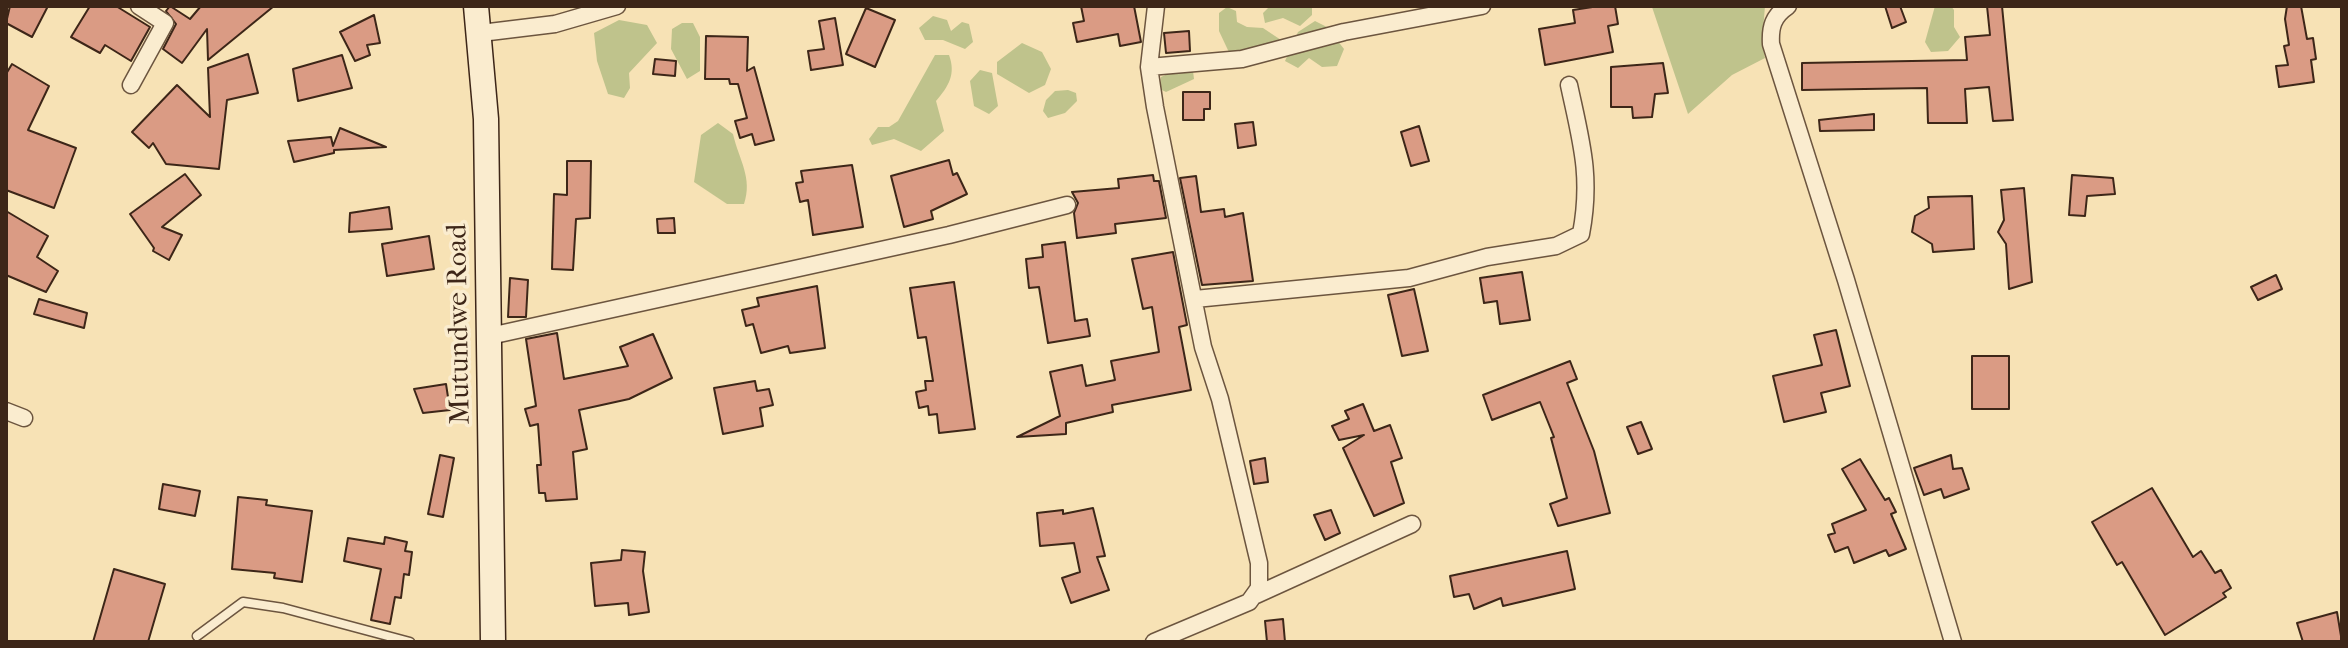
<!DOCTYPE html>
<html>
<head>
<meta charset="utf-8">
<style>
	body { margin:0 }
	#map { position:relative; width:2348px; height:648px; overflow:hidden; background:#f7e2b5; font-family:"IM FELL French Canon",serif }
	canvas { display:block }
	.frame { position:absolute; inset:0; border:8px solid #3d2618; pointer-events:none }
</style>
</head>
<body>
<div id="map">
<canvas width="2348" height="648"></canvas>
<div class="frame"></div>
</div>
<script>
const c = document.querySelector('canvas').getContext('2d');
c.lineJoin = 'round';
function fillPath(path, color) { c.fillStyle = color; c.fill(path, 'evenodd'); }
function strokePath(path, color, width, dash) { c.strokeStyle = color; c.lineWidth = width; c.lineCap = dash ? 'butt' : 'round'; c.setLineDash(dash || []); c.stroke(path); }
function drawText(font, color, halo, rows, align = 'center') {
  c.font = font + ' "IM FELL French Canon",serif'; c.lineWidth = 7; c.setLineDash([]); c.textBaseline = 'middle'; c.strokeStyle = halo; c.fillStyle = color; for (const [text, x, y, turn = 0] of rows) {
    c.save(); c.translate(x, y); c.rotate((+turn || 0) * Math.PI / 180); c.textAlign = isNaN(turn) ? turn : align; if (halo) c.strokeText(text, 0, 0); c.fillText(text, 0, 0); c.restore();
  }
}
fillPath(new Path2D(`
	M1270 6H1312V15L1300 26 1283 18 1265 23 1263 13Z
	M1765 6 1762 43 1765 58 1732 75 1688 114 1652 7Z
	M1935 6H1951L1954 10V27L1960 37 1948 51 1931 52 1925 42Z
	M1227 7 1236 11 1237 22 1247 27 1263 28 1281 40 1282 56 1274 59 1267 47 1263 60 1256 65 1234 63 1219 31V13Z
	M933 16 947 20 951 31 962 22 969 24 973 42 965 49 943 40H925L919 28Z
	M619 20 647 25 657 43 629 73 630 88 624 98 608 94 597 61 594 33Z
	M1315 21 1327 27 1344 49 1337 66 1322 67 1309 58 1298 68 1285 61 1298 32Z
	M682 23H693L700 37V71L687 79 671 49 672 29Z
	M1022 43 1042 52 1051 69 1045 85 1029 93 997 74V62Z
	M935 55H949C956 74 949 86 936 101L944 131 921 151 894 139 872 145 869 139 878 127H889L898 121Z
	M980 70 992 73 998 106 989 114 974 106 970 81Z
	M1193 71 1194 79 1166 92 1160 89 1161 77 1172 72Z
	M1068 90 1076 93 1077 101 1065 113 1048 118 1043 111 1046 100 1055 91Z
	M718 123 733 134C739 160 753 178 744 204H727L694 182 701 135Z`), '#bfc38c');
const building = new Path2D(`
	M10 6H48L32 37 6 23Z
	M90 6H116L150 27 131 61 105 45 100 53 71 37Z
	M170 6 190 19 201 6H274L208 60 207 29 182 63 163 49 176 24 166 11Z
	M1081 6H1134L1141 42 1120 46 1118 34 1077 42 1073 23 1084 21Z
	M1599 6H1615L1618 24 1608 26 1613 52 1545 65 1539 29 1575 23 1573 10Z
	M1885 6H1900L1906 22 1892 28Z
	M1987 6H2002L2013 120 1993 121 1989 87 1965 89 1967 123H1928L1927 88 1802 90V63L1967 60 1965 37 1990 35Z
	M2287 6H2301L2307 39 2313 38 2316 59 2311 60 2314 82 2279 87 2276 66 2288 65 2284 46 2289 45 2285 19Z
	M866 8 895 20 875 67 846 54Z
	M374 15 380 43 367 45 370 55 355 61 340 32Z
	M835 18 843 65 811 70 808 51 824 49 819 21Z
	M1189 31 1190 51 1166 53 1164 33Z
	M706 36 748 37 747 71 754 67 774 140 755 145 752 134 740 138 735 121 747 118 738 84H730L729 79H705Z
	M248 54 258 93 227 100 219 169 166 164 153 143 149 148 132 132 177 85 210 117 208 68Z
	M342 55 352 88 298 101 293 69Z
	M655 59 676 61 675 76 653 74Z
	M1663 63 1668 93 1655 94 1652 117 1633 118 1632 107H1611V67Z
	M12 64 49 86 28 130 76 148 54 208 6 190V74Z
	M1183 92H1210V109H1204V120H1183Z
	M1874 114V130L1820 131 1819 120Z
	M1253 122 1256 145 1238 148 1235 124Z
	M1419 126 1429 161 1411 166 1401 132Z
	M340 128 386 147 334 150V153L294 162 288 141 331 137 333 146Z
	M949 160 953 175 957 173 967 194 931 211 933 219 904 227 891 176Z
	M567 161H591L590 218 576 219 573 270 552 269 554 194 567 195Z
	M852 165 863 227 813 235 808 200 800 202 796 183 803 182 801 171Z
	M185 174 201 195 162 227 182 235 169 260 153 251 154 248 130 214Z
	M1153 175 1154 181H1159L1166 218 1115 224 1116 233 1077 238 1074 213 1078 203 1072 192 1119 188 1118 179Z
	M2072 175 2113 178 2115 194 2087 196 2085 216 2069 215Z
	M1196 176 1201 212 1224 209 1225 217 1243 213 1253 281 1202 285 1180 178Z
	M2024 188 2032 282 2009 289 2006 244 1998 232 2004 220 2001 190Z
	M1972 196 1974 249 1933 252 1932 244 1912 232 1915 216 1929 208 1928 197Z
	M389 207 392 229 349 232 350 213Z
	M6 211 48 236 37 257 58 271 46 292 6 275Z
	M674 218 675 233H658L657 219Z
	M429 236 434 269 387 276 382 244Z
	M1065 242 1075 321 1087 319 1090 336 1048 343 1039 287 1029 288 1026 259 1043 257 1042 245Z
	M1173 252 1187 325 1179 327 1191 390 1112 405 1113 412 1066 423V434L1017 437 1060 416 1050 372 1082 365 1086 386 1115 380 1111 361 1159 352 1152 307 1143 309 1132 259Z
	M1522 272 1530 320 1500 324 1497 301 1484 303 1480 278Z
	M2276 275 2282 289 2258 300 2251 287Z
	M510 278 528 280 526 317H508Z
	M954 282 975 429 939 433 937 414 929 415 928 406 919 408 916 392 926 390 925 381H933L926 337 918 338 910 288Z
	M817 286 825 348 790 353 788 346 761 353 753 324 746 326 742 310 759 306 757 298Z
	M1414 289 1428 351 1402 356 1388 295Z
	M39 299 87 313 84 328 34 314Z
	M1836 330 1850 386 1821 393 1826 412 1784 422 1773 376 1822 365 1814 335Z
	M557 333 564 379 628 366 620 347 653 334 672 378 629 399 579 410 587 449 573 452 577 499 546 501 545 493H539L537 465H541L538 424 530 426 525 409 536 406 526 339Z
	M1972 356H2009V409H1972Z
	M1570 361 1577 379 1567 383 1594 451 1610 513 1558 526 1550 504 1567 498 1551 438 1554 437 1540 402 1492 420 1483 395Z
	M755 381 757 391 769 389 773 405 760 408 763 426 723 434 714 388Z
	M446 384 450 410 423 413 414 389Z
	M1363 404 1374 431 1390 425 1402 458 1391 462 1404 503 1374 516 1343 448 1364 435 1339 440 1332 426 1349 419 1345 411Z
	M1641 422 1652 449 1638 454 1627 427Z
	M440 455 454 458 443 517 428 514Z
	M1951 455 1953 469 1962 468 1969 489 1944 498 1941 489 1924 495 1914 468Z
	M1265 458 1268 482 1254 484 1250 461Z
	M1860 459 1885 500 1889 498 1896 512 1891 514 1906 549 1889 556 1886 550 1854 563 1848 547 1835 552 1828 535 1835 533 1832 524 1866 510 1842 469Z
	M163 484 200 491 195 516 159 509Z
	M2152 488 2193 557 2201 551 2215 573 2221 570 2231 588 2223 593 2226 597 2165 635 2122 562 2117 565 2092 522Z
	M238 497 267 500 266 505 312 511 302 582 274 578 275 573 232 569Z
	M1093 508 1105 556 1097 557 1109 590 1071 603 1062 578 1080 572 1074 543 1040 546 1037 513 1063 510V514Z
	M1331 510 1340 533 1325 540 1314 515Z
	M385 537 407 542 405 551 412 552 409 575 404 574 401 598 395 597 390 624 371 620 381 569 344 561 348 538 384 544Z
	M622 550 645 552 643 571 649 612 629 615 628 603 595 606 591 563 621 560Z
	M1567 551 1575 589 1503 606 1501 598 1474 609 1469 594 1454 597 1450 576Z
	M114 569 165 584 148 642H93Z
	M2337 612 2342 642H2303L2297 623Z
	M1283 619 1285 642H1267L1265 621Z`);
fillPath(building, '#da9b84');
strokePath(building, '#3d2618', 2);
const service = new Path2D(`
	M197 636 243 602 283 608 410 642`);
const minor = new Path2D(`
	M1788 6C1773 16 1770 27 1771 44L1846 280 1953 642
	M481 33 555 24 617 6
	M1149 67 1242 59 1344 32 1482 6
	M131 85 165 23 139 6
	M1195 299 1409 278 1487 257 1556 246 1581 234C1592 176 1581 141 1569 85
	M490 336 949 235 1067 205
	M6 411 24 418
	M1256 595 1412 524
	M1154 642 1249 602 1259 588V563L1220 399 1203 347 1155 107 1149 67 1156 6`);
const secondary = new Path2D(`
	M476 6 486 119 493 642`);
strokePath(service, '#6c553f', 11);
strokePath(minor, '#6c553f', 19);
strokePath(secondary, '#3d2618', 27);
strokePath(service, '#faeccf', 8);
strokePath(minor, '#faeccf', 16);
strokePath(secondary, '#faeccf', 24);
drawText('28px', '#3d2618', '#faeccf', [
	["Mutundwe Road",460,324,-91]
]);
</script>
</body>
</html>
